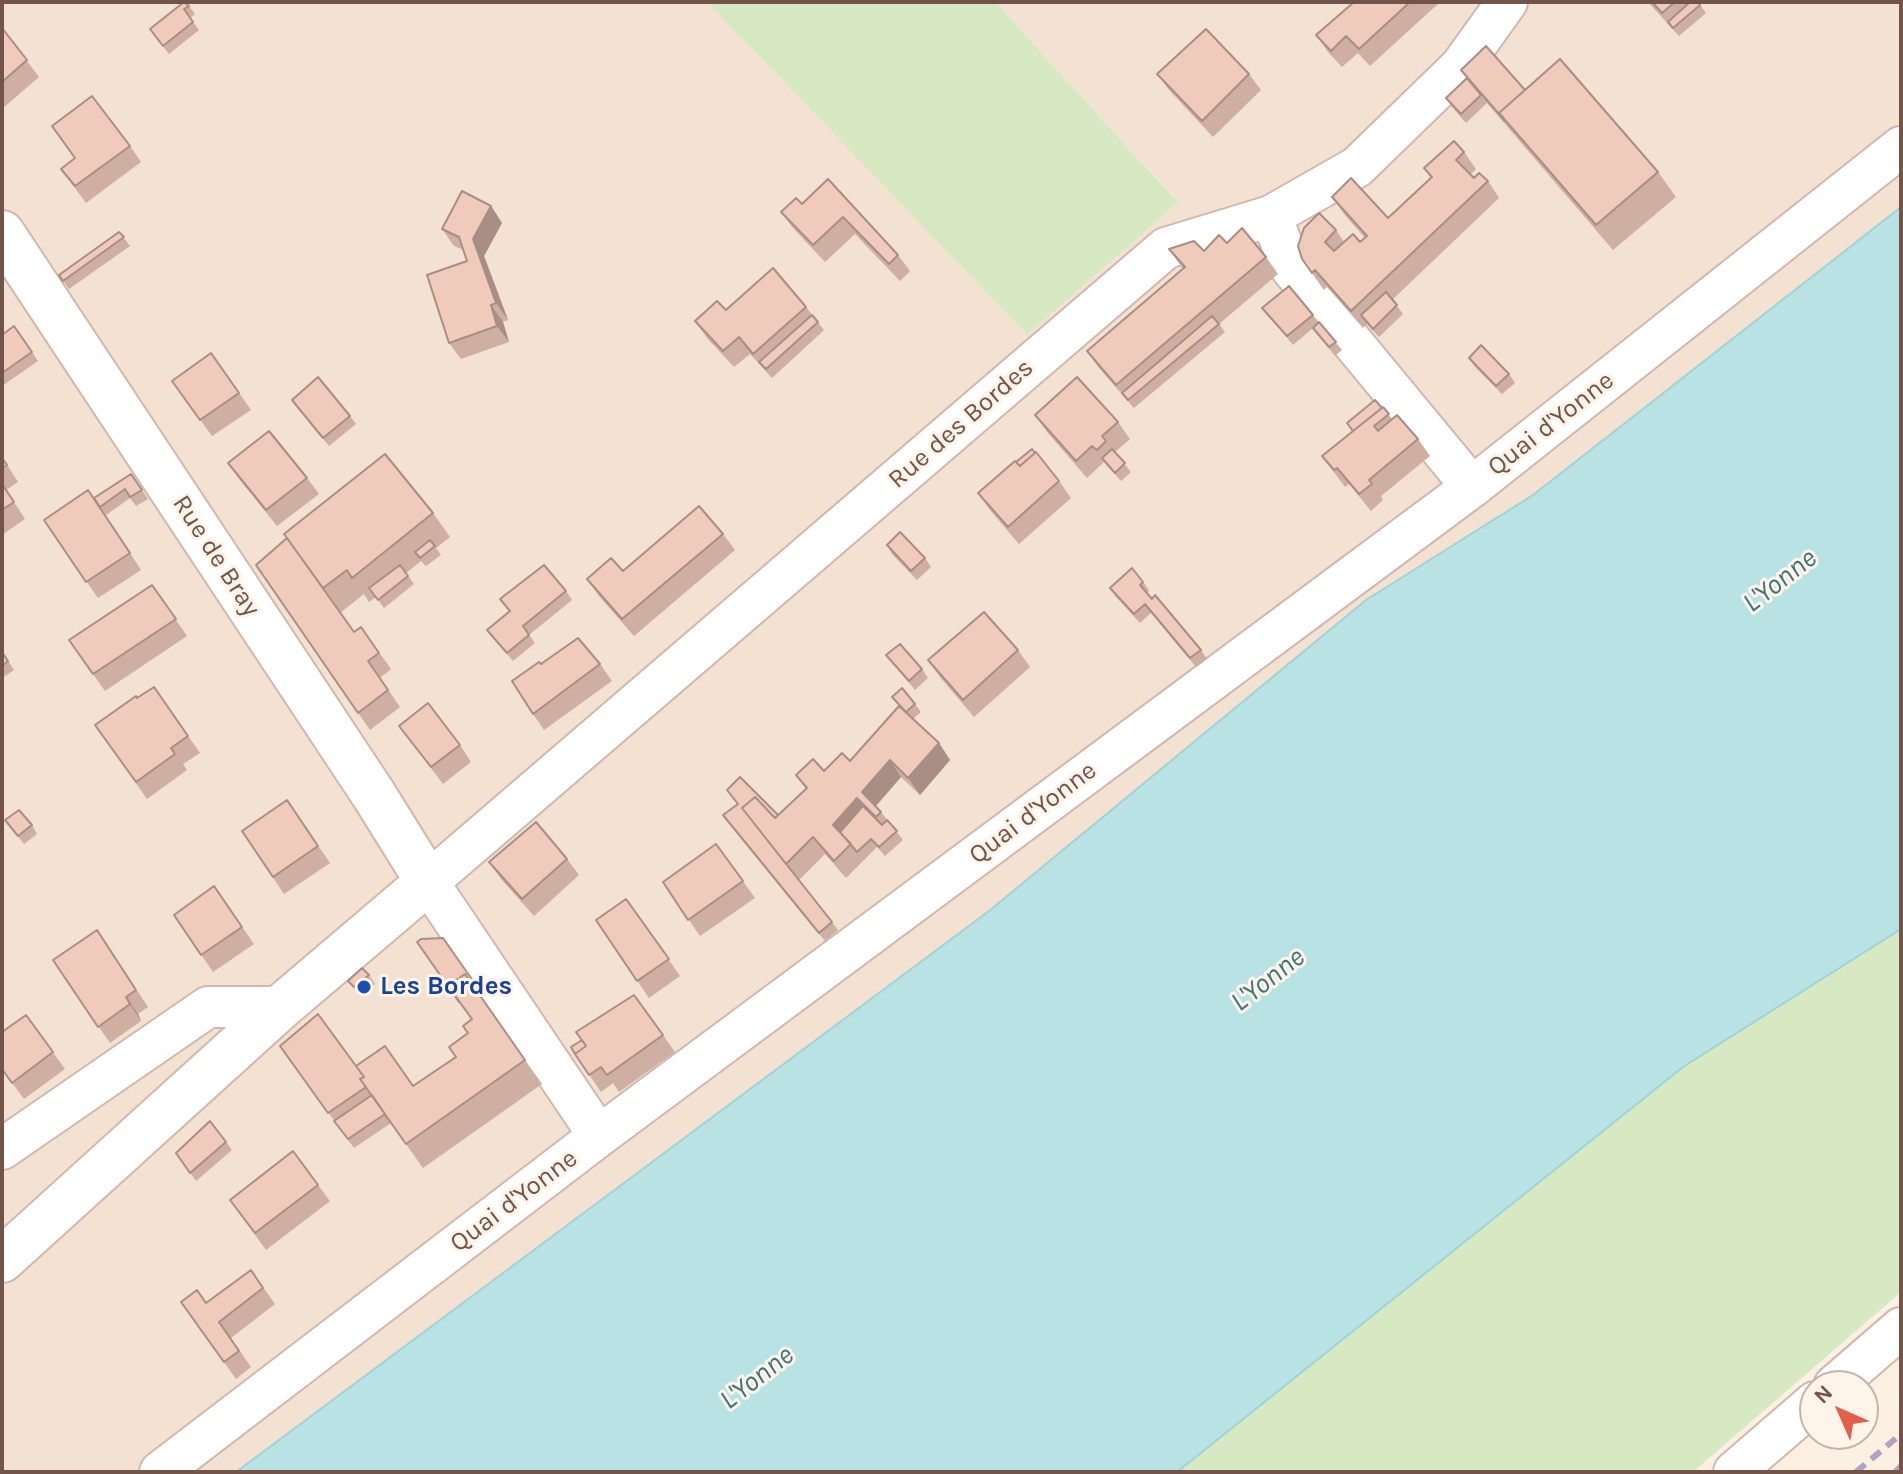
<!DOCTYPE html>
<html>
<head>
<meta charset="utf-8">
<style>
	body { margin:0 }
	#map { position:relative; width:1903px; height:1474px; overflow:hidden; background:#fcf0e3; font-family:Karla,sans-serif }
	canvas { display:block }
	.frame { position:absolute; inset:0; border:4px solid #73544a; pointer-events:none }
	.north { position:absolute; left:1799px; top:1370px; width:80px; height:80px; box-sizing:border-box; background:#fff4e9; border:2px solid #c7b4a9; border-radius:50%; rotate:315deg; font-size:22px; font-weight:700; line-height:32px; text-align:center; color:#73544a }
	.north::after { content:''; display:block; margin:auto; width:28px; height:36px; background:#e35e4b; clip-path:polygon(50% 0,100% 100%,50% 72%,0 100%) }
</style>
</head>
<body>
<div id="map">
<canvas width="1903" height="1474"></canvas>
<div class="frame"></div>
<div class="north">N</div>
</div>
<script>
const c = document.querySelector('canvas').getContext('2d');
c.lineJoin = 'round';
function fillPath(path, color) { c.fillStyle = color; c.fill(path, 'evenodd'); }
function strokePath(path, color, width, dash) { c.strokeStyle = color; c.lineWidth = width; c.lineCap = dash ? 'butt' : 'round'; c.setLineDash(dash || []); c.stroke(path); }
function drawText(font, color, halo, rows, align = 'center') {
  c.font = font + ' Karla,sans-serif'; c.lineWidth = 6; c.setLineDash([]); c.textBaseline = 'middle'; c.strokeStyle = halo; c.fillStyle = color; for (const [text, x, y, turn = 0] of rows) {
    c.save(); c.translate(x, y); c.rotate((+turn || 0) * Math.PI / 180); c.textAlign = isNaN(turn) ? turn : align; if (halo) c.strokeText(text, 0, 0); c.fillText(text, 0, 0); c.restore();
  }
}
fillPath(new Path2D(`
	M2 2H707L1027 335 1178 201 995 2H1901V207L1533 495 1366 600 989 911 236 1472H2Z`), '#f3e1d2');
fillPath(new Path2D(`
	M707 2H995L1178 202 1027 335Z
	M1901 929V1292L1693 1472H1177L1683 1067Z`), '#d6e9c2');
const water = new Path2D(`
	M1901 207V929L1683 1067 1177 1472H236L989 911 1366 600 1533 495Z`);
fillPath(water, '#b8e2e4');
strokePath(water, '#9fd3d6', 2);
const street = new Path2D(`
	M1271 216 1291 268 1472 487
	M599 1136 428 882 1166 248 1271 216 1357 167 1461 66 1507 2
	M2 1149 208 1007H281
	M1834 1386 1901 1328
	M160 1472 599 1136 1472 487 1901 147
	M1734 1472 1815 1402`);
const secondary = new Path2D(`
	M2 233 374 795 428 882 281 1007 2 1260`);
strokePath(street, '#cfb8ad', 44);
strokePath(secondary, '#d1b8aa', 48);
strokePath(street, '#fff', 40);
strokePath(secondary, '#fff', 44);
strokePath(new Path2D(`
	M1856 1472 1901 1434
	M1895 1472 1901 1466`), '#b1a2c4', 6, [12, 8]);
fillPath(new Path2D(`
	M1354 2H1440L1370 66 1358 53 1342 67 1328 52 1316 35Z
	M1648 2H1698L1706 13 1679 36Z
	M189 6 195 14 190 18 199 30 169 54 150 29Z
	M2 28 39 77 2 109Z
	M1461 70 1525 90 1658 172 1676 197 1613 250 1487 103 1466 123 1452 107 1446 98 1467 78Z
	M1157 74H1249L1261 90 1213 137 1169 90Z
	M130 146 141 162 86 203 61 169Z
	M1464 152 1476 169 1470 175 1474 178 1488 181 1499 198 1392 300 1403 314 1379 337 1367 324 1363 328 1327 287 1324 290 1302 259 1336 230 1344 242H1360L1365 238 1344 214 1332 197 1388 218 1431 178 1424 168Z
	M828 179 898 255 910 271 900 281 855 234 825 262 793 228 781 212 802 204Z
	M491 206 502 223 484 256 508 320 503 322 509 342 461 359 449 343 467 261 464 250 454 246 442 229Z
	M119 232 130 246 69 289 59 275Z
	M1227 243 1266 257 1278 274 1219 324 1225 332 1134 408 1099 368 1087 351 1183 269 1169 249 1204 251Z
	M806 307 824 330 772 378 750 354 734 367 707 338 695 321 726 310Z
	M1262 308 1313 315 1342 350 1335 356 1313 328 1293 345Z
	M14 326 38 361 2 386V335Z
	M211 353 251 410 212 436 172 381Z
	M1469 358 1509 374 1515 383 1502 394 1475 367Z
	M292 400 350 416 356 424 329 446Z
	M1383 407 1392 419 1418 439 1430 456 1381 496 1383 500 1371 511 1349 484 1345 487 1322 456 1353 432 1347 423Z
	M1035 415 1118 422 1130 439 1115 452 1131 472 1121 481 1104 462 1087 478 1047 432Z
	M2 457 18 482 6 490 25 519 2 535Z
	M1016 462 1059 481 1071 498 1019 544 990 510 978 493Z
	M228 463 307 478 319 494 277 526 240 480Z
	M131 474 148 499 136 506 130 498 106 515 101 508 141 570 98 598 44 520 94 498Z
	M433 513 450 537 436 548 441 555 426 566 421 561 406 573 414 584 384 608 376 597 369 602 364 594 340 613 284 534Z
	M723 534 735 550 634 636 599 596 587 579 623 571Z
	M887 545 925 558 931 567 917 580 892 554Z
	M256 565 354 632 361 627 391 669 380 678 400 707 370 730Z
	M1143 582 1149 590 1147 593 1201 650 1207 659 1196 667 1151 613 1140 623 1116 597 1110 588Z
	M152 585 187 636 105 691 69 640Z
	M566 591 572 600 529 635 535 643 513 661 487 630 510 611 500 599Z
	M1018 650 1030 667 974 717 940 677 928 660Z
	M2 651 14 670 2 678Z
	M886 655 922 669 928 678 915 690Z
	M541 664H600L612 681 544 730 533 714Z
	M154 687 200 753 183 764 187 770 147 799 95 725Z
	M892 697 915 704 921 712 913 719 939 743 950 760 920 795 901 777 876 806 903 840 885 856 877 847 846 878 825 854 799 880 838 930 825 941 723 815 737 804 727 790 778 815 806 789 796 775 824 771 849 760 856 755 899 706Z
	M399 726 460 745 471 762 443 784Z
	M287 800 330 863 284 894 242 831Z
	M5 820 32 825 37 834 24 844Z
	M716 844 755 898 700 936 663 882Z
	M567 859 579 875 534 916 501 879 489 862Z
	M214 886 254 944 213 972 174 915Z
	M626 899 680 976 649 998 596 920Z
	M97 930 148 1007 138 1014 141 1021 110 1043 53 960Z
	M443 938 484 996 481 998 542 1084 423 1168 391 1123 354 1148 280 1046 364 1077 413 1086 456 1057 468 1033 472 1020Z
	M369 975 375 984 360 996 348 981Z
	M634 995 675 1052 619 1092 613 1083 601 1092 575 1054 582 1040Z
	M26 1015 65 1069 24 1099 2 1069Z
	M226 1142 232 1150 196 1181 176 1153Z
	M318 1185 330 1201 266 1250 230 1200Z
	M251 1270 275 1304 231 1338 251 1367 236 1379 181 1302 206 1303Z`), '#ceafa2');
fillPath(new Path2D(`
	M491 206 502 223 484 256 508 320 496 303 473 239Z
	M491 305 503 322 509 342 497 326Z
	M939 743 950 760 920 795 908 778Z
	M890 760 901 777 874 808 862 792Z
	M857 798 869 814 846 841 833 825Z
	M126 997 138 1014 141 1021 130 1004Z`), '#a88e84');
const building = new Path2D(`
	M184 2 189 6 184 9 193 22 163 46 150 29Z
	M1354 2H1410L1359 49 1346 36 1331 51 1316 35Z
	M1652 2H1675L1662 13Z
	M1690 2H1698L1700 5 1673 28 1668 22Z
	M2 28 27 60 2 82Z
	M1206 29 1249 74 1202 121 1157 74Z
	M1486 46 1525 90 1499 113 1505 121 1461 70Z
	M1560 59 1658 172 1596 225 1499 113Z
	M1467 78 1481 95 1461 114 1446 98Z
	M92 96 130 146 75 186 61 169 75 158 52 126Z
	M1454 141 1464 152 1456 160 1474 178 1479 173 1488 181 1351 311 1315 270 1312 273 1302 259 1298 246 1304 228 1319 213 1336 230 1325 242 1334 251 1353 234 1360 242 1367 236 1332 197 1351 178 1388 218 1432 177 1424 168Z
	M828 179 898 255 889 264 843 217 813 245 781 212 796 198 802 204Z
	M462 191 491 206 473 239 496 303 491 305 497 326 449 343 427 275 467 261 459 237 442 229Z
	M1242 228 1266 257 1116 385 1087 351 1185 267 1169 249 1194 241 1204 251 1219 235 1227 243Z
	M119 232 124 237 63 281 59 275Z
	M773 268 806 307 753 354 739 337 723 351 695 321 717 301 726 310Z
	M1289 286 1313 315 1287 336 1262 308Z
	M1386 292 1397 305 1373 329 1361 315Z
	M812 315 818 322 766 369 759 362Z
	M1212 316 1219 324 1128 400 1122 393Z
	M1319 322 1336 342 1329 347 1313 328Z
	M14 326 32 352 2 373V335Z
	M1481 345 1509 374 1496 386 1469 358Z
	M211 353 239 393 200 420 172 381Z
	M318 377 350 416 323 438 292 400Z
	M1077 377 1118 422 1102 436 1106 441 1097 450 1092 446 1076 461 1035 415Z
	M1375 400 1382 408 1353 431 1347 423Z
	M1383 407 1389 414 1374 426 1378 431 1397 415 1418 439 1369 480 1372 484 1359 494 1337 468 1334 470 1322 456Z
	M269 431 307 478 266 510 228 463Z
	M1032 449 1035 453 1020 466 1016 462Z
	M1112 449 1125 463 1115 473 1102 458Z
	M1036 452 1059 481 1008 527 978 493 1015 461 1020 466Z
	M385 454 433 513 352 578 347 570 323 588 284 534Z
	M2 458 7 465 2 468Z
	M131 474 142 490 130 497 125 489 100 507 94 498Z
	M2 484 14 502 2 510Z
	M88 490 130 553 86 582 44 520Z
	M699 506 723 534 622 619 587 579 611 558 623 571Z
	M900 532 925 558 911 571 887 545Z
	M287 538 354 632 361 627 379 653 368 661 388 690 358 713 256 565Z
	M430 540 435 546 420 558 415 552Z
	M400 565 408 576 378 600 369 588Z
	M544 565 566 591 523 626 529 635 507 653 487 630 510 611 500 599Z
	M1132 568 1143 582 1140 585 1152 599 1155 595 1201 650 1190 658 1145 604 1134 614 1110 588Z
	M152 585 176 619 93 674 69 640Z
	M984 612 1018 650 963 700 928 660Z
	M578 638 600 664 533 714 512 681 539 662 541 664Z
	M900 644 922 669 909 681 886 655Z
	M2 652 8 661 2 666Z
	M154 687 188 736 171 748 175 754 136 782 95 725 136 696 137 698Z
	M902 688 915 704 906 712 892 697Z
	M428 703 460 745 431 767 399 726Z
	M899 706 939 743 908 778 890 760 862 792 881 812 876 817 857 798 833 825 851 844 834 861 813 837 786 864 742 808 755 797 775 818 807 788 796 775 813 759 824 771 842 753 850 761Z
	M740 777 778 815 775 818 755 797 742 808 832 922 819 933 723 815 738 804 727 790Z
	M287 800 318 846 273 877 242 831Z
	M863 806 882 825 887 820 897 831 879 847 871 839 857 852 840 832Z
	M19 810 32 825 18 836 5 820Z
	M536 822 567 859 522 899 489 862Z
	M716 844 743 881 688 920 663 882Z
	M214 886 242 927 201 955 174 915Z
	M626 899 669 959 637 981 596 920Z
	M97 930 136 990 126 997 130 1004 98 1027 53 960Z
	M443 938 478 988 475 989 465 974 448 986 459 1002 417 942 421 939Z
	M362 968 369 975 354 987 348 981Z
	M465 974 525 1060 406 1144 360 1079 364 1077 356 1066 385 1046 413 1086 456 1057 449 1047 468 1033 463 1026 472 1019 448 986Z
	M634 995 663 1035 607 1075 601 1067 589 1075 575 1054 586 1046 576 1032Z
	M318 1014 364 1077 360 1079 366 1087 328 1113 280 1046Z
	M26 1015 53 1052 12 1083 2 1069V1032Z
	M582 1040 586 1046 575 1054 571 1047Z
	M372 1095 385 1114 348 1139 334 1121Z
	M210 1121 226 1142 190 1173 176 1153Z
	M293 1151 318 1185 255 1233 230 1200Z
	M251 1270 263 1288 219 1322 239 1351 224 1362 181 1302 197 1290 206 1303Z`);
fillPath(building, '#f0cbbc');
strokePath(building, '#a88e84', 2);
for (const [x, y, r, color] of [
	[364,987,8,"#1a4fb4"]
]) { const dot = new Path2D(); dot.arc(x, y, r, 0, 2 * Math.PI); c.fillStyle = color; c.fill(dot); strokePath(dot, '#fff4e9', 3); }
drawText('26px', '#73544a', '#fff4e9', [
	["Rue des Bordes",961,424,-41],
	["Quai d'Yonne",1551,424,-38],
	["Rue de Bray",216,556,57],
	["Quai d'Yonne",1033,813,-37],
	["Quai d'Yonne",514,1201,-37]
]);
drawText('bold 26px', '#164399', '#fff4e9', [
	["Les Bordes",380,987]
], 'left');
drawText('italic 28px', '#3e7478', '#fff4e9', [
	["L'Yonne",1780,581,-38],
	["L'Yonne",1268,980,-38],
	["L'Yonne",757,1378,-38]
]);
</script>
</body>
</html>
